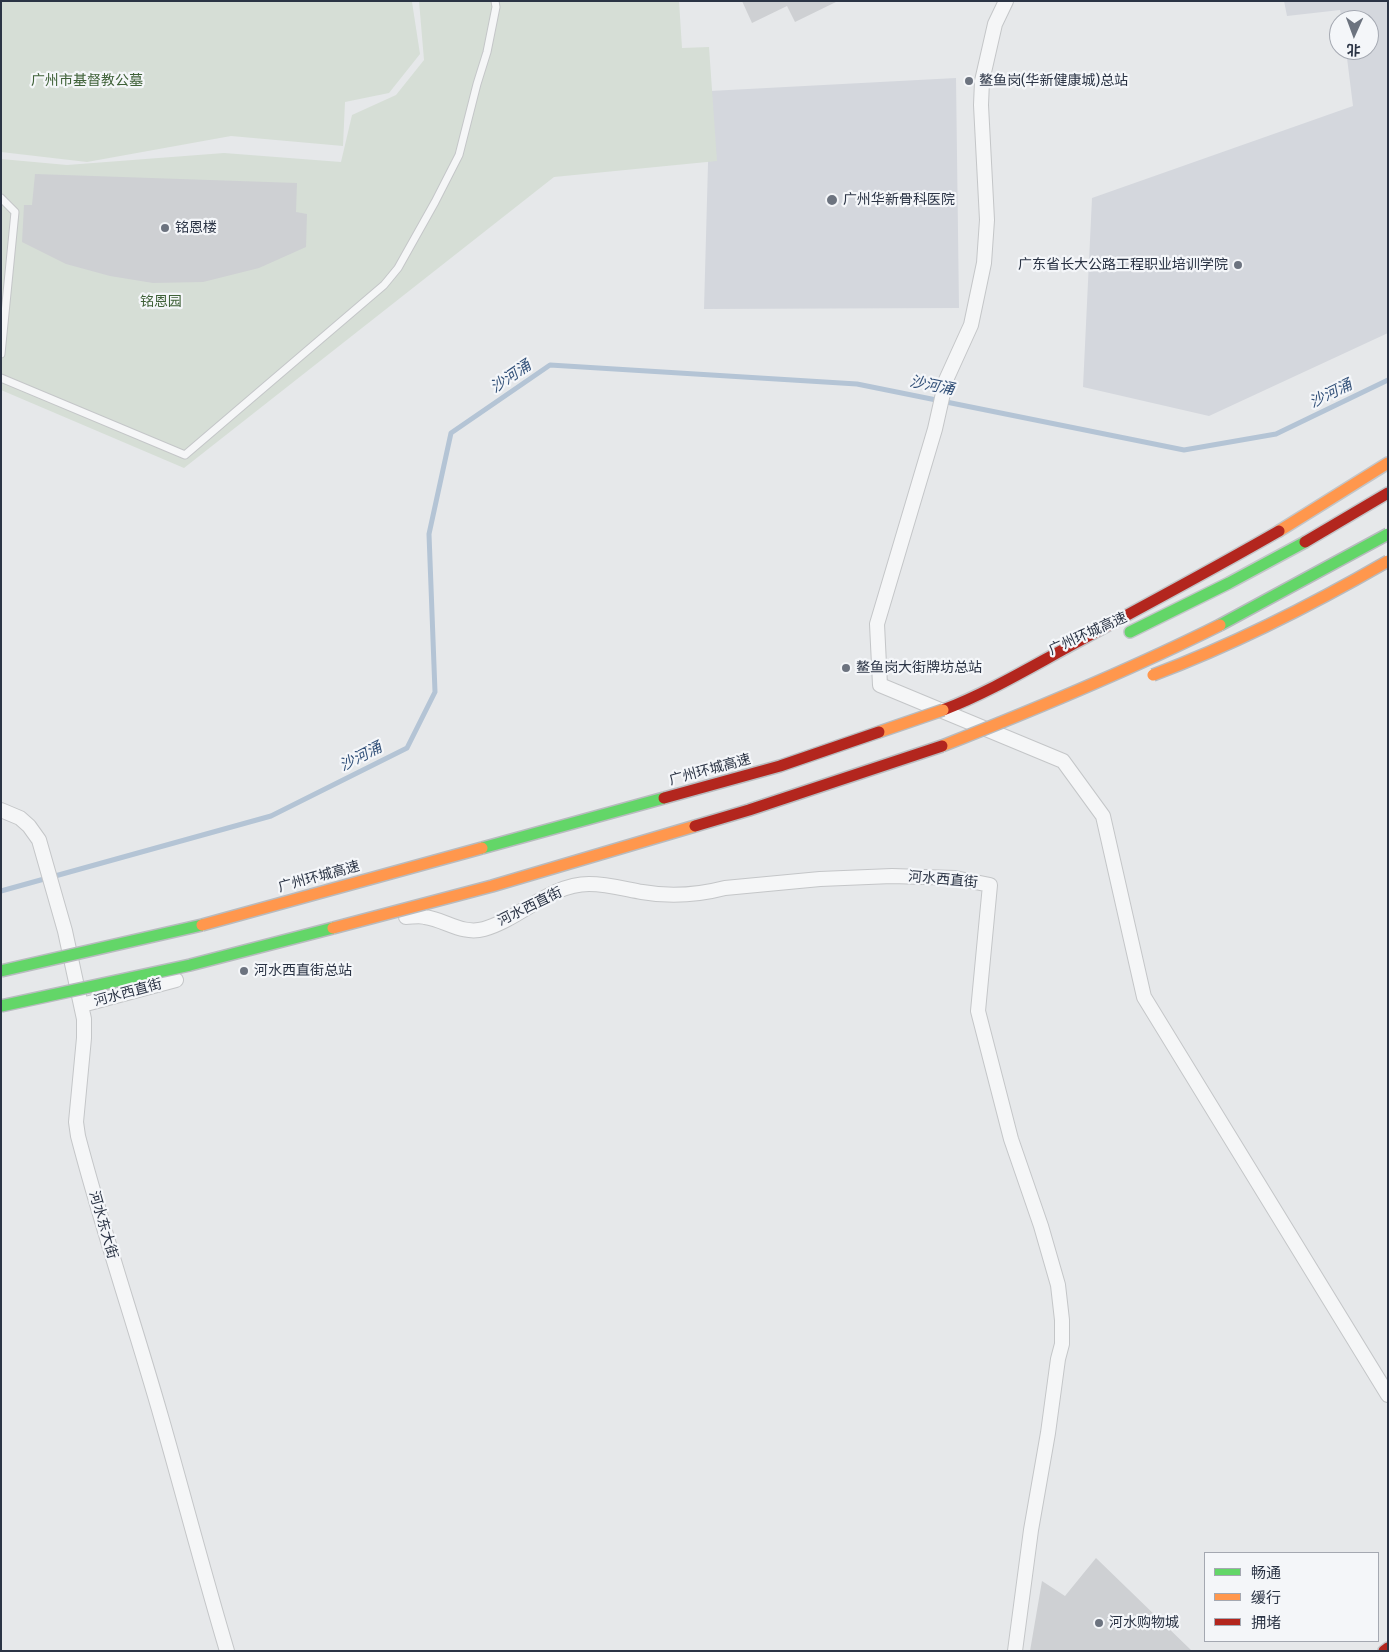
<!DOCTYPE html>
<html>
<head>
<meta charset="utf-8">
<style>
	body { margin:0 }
	#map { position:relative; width:1389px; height:1652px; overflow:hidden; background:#e6e8ea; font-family:"Fira Sans","Noto Sans SC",sans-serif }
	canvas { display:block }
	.frame { position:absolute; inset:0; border:2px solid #2b3445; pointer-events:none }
	.legend { position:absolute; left:1204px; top:1552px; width:175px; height:90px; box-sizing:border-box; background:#f4f6f9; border:1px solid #a4a8b1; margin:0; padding:6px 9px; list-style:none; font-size:15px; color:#2b3445 }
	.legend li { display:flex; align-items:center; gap:10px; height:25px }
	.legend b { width:25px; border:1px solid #a4a8b1 }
	.north { position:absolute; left:1329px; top:10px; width:50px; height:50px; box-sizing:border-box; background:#f4f6f9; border:1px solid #a4a8b1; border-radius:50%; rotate:182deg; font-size:14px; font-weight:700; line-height:20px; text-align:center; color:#2b3445 }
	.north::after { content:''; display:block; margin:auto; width:18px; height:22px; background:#6c737f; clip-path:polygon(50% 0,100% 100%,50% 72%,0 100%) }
</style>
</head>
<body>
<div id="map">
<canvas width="1389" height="1652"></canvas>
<div class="frame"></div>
<ul class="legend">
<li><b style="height:6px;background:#63d668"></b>畅通</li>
<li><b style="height:6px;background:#ff974d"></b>缓行</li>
<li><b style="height:6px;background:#b3261e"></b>拥堵</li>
</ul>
<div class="north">北</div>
</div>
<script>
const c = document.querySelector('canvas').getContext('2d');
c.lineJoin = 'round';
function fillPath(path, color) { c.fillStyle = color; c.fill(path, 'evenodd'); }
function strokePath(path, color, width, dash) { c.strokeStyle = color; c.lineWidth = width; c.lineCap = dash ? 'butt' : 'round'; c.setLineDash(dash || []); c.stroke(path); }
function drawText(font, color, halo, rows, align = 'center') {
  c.font = font + ' "Fira Sans","Noto Sans SC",sans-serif'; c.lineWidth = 4.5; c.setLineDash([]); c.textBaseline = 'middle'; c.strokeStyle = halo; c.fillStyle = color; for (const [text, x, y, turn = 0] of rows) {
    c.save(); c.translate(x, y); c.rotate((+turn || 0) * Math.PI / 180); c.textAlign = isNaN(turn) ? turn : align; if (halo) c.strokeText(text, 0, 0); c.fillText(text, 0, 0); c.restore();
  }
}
fillPath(new Path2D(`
	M1284 1H1388V333L1209 416 1083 387 1092 198 1353 106 1346 50H1369V20H1342L1340 10 1287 16Z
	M956 78 959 308 704 309 710 91Z`), '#d4d7dd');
fillPath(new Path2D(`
	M1 1 412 2 420 54 389 93 345 102 343 146 231 136 87 162 1 152Z
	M419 1H679L682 48 709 47 717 161 554 177 184 468 1 390V159L67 165 224 153 341 162 352 115 396 95 424 60Z`), '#d6ded6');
strokePath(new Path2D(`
	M1 891 271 816 407 748 435 692 429 534 451 433 550 365 857 384 1184 450 1276 434 1388 380`), '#b4c4d5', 5);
fillPath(new Path2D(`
	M742 1H838L795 22 787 6 752 23Z
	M35 174 297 183 296 212 307 214 306 247 259 268 203 282 153 283 110 276 66 264 22 242 24 205H32Z
	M1096 1558 1192 1651H1030L1042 1581 1065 1596Z`), '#ced0d3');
const lane = new Path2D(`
	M1 198 15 212 1 354
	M1 378 185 455 384 285 398 268 435 202 459 155 477 84 487 52 496 7 495 1`);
const street = new Path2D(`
	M1006 1 995 24 982 81 981 105 987 220 984 263 971 325 946 380 935 429 877 624 880 685 1063 761 1103 816 1144 997 1388 1395
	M1 810 20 818 29 826 39 840 65 931 84 1019V1038L76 1122 78 1136C103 1232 135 1325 162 1420 184 1497 204 1574 227 1651
	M406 917C412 917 419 915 425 917 446 920 462 935 484 929 520 919 550 884 589 884 607 884 625 889 642 892 670 897 698 895 725 888L820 879 892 876 955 878 990 885 978 1011 1011 1139 1041 1226 1058 1285 1062 1320V1344L1058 1359 1048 1433 1031 1530 1015 1651
	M82 1005 176 980`);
const fast = new Path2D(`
	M1130 632 1229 583 1305 542`);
const slow = new Path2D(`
	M1279 531 1388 463`);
const jam = new Path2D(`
	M1305 542 1388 493
	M943 710C990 692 1034 665 1079 641 1146 605 1213 569 1279 531
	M1384 1651 1388 1648`);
strokePath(lane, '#c4c6c8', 9);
strokePath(street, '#c4c6c8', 16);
strokePath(fast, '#c2c5c8', 14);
strokePath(slow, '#c2c5c8', 14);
strokePath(jam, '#c2c5c8', 14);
strokePath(lane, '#f5f6f7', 7);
strokePath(street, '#f5f6f7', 14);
strokePath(fast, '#63d668', 11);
strokePath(slow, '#ff974d', 11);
strokePath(jam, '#b3261e', 11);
const fastBridge = new Path2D(`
	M1220 625 1388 534
	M482 848 664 798
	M1 971 202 925
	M1 1006 190 965 333 928`);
const slowBridge = new Path2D(`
	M1153 675C1235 644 1312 605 1388 561
	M879 732 943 710
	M942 746C1036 709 1130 670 1220 625
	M202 925 482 848
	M333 928 492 886 695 826`);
const jamBridge = new Path2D(`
	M664 798 780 766 879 732
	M695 826 749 810 942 746`);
strokePath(fastBridge, '#b8bbbf', 14, []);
strokePath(slowBridge, '#b8bbbf', 14, []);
strokePath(jamBridge, '#b8bbbf', 14, []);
strokePath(fastBridge, '#63d668', 11);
strokePath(slowBridge, '#ff974d', 11);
strokePath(jamBridge, '#b3261e', 11);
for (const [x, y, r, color] of [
	[969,81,5,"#6c737f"],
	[832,200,6,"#6c737f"],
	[165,228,5,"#6c737f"],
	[1238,265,5,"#6c737f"],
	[846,668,5,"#6c737f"],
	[244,971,5,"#6c737f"],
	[1099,1623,5,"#6c737f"]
]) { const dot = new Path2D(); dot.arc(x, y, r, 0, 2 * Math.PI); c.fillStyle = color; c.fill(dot); strokePath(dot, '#f4f6f9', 2); }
drawText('14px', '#3f6138', '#f4f6f9', [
	["广州市基督教公墓",87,81],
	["铭恩园",161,302]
]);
drawText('14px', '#2b3445', '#f4f6f9', [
	["鳌鱼岗(华新健康城)总站",979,81],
	["广州华新骨科医院",843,200],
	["铭恩楼",175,228],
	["广东省长大公路工程职业培训学院",1228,265,"right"],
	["鳌鱼岗大街牌坊总站",856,668],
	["河水西直街总站",254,971],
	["河水购物城",1109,1623]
], 'left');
drawText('14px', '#2b3445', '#f4f6f9', [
	["广州环城高速",1088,634,-24],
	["广州环城高速",710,770,-15],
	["广州环城高速",319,877,-15],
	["河水西直街",943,880,5],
	["河水西直街",530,907,-26],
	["河水西直街",128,993,-15],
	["河水东大街",103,1225,74]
]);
drawText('italic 15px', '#34527a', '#f4f6f9', [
	["沙河涌",511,377,-34],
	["沙河涌",932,386,11],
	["沙河涌",1331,394,-26],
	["沙河涌",361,757,-27]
]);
</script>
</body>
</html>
